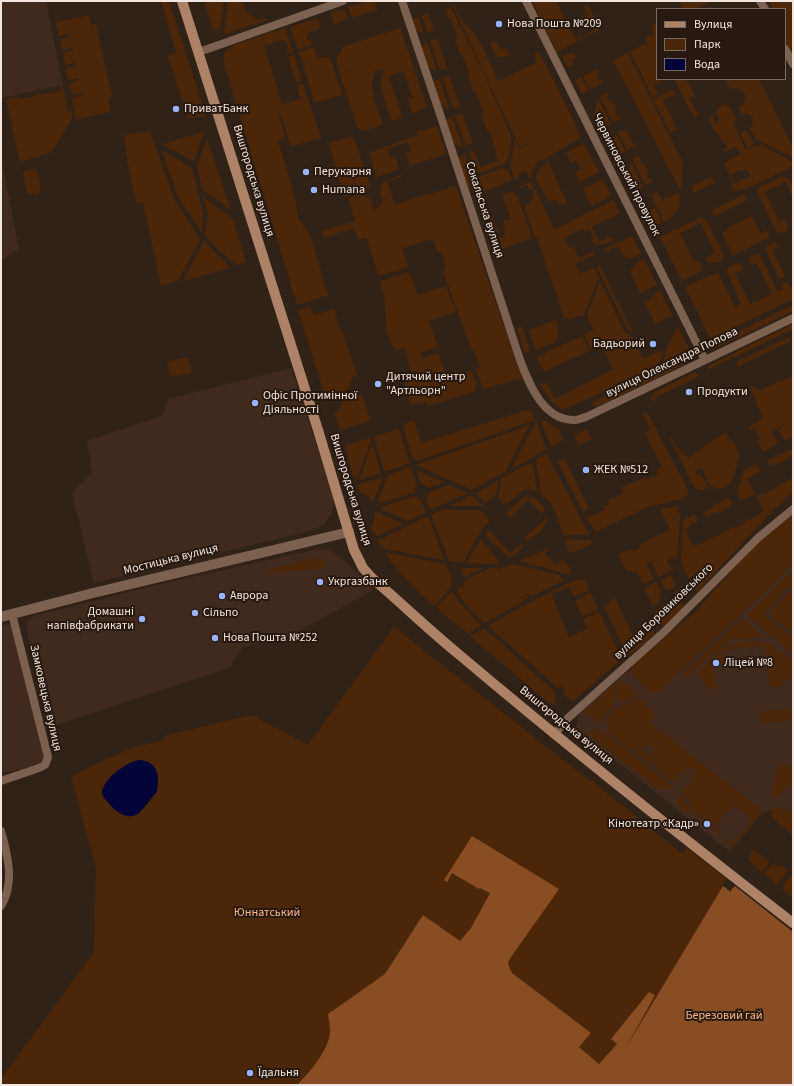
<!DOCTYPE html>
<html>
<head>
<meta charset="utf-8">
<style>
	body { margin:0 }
	#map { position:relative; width:794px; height:1086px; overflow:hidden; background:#312218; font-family:"Source Sans 3",sans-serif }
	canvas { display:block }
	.frame { position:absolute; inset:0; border:2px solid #f1e6e0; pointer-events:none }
	.legend { position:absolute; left:656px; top:8px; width:130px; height:72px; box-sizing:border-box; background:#27190f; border:1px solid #786b63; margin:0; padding:5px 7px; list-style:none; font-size:12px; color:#f1e6e0 }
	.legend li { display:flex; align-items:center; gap:8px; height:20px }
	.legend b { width:20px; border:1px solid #786b63 }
</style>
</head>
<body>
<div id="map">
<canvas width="794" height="1086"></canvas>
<div class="frame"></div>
<ul class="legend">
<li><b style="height:5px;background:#ad8266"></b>Вулиця</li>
<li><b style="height:11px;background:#4c2608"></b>Парк</li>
<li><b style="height:11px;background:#030437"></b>Вода</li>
</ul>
</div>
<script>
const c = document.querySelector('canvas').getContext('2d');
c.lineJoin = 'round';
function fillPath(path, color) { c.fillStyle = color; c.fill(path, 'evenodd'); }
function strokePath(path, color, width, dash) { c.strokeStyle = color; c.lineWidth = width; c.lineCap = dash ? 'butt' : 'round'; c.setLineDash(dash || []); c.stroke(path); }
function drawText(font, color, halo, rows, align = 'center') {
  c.font = font + ' "Source Sans 3",sans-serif'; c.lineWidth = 4; c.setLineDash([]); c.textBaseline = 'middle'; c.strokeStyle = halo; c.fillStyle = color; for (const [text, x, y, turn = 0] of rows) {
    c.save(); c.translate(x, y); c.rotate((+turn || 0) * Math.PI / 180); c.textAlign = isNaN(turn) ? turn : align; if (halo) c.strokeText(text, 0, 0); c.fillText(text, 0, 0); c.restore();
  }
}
fillPath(new Path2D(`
	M1 1H46L63 85 1 98Z
	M1 157 19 249 1 260Z
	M291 368 330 486 333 498V505L332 512 326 522 322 526 314 530 94 583 72 493 92 472 87 441 162 416 168 399Z
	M793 514V826L773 810 760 814 729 851 576 729 579 713 697 613Z
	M317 549 329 550 344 560 374 588 367 594 278 642H266L243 647 229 668 50 727 26 628 28 620 34 616 157 585Z
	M13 623 46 759 40 765 1 773V626Z`), '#3f2a1d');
fillPath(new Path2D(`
	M161 1H169L206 116 188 119 168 56 176 53Z
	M204 1H224L220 26 221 28 213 31Z
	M228 1H243L246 12 258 20 266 18 267 20 225 34 224 32Z
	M367 1H374L377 10 352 18 348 7Z
	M532 1H556L576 40 594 31 586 16 588 14 583 6 588 4 598 25 597 31 557 52Z
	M679 1H712L696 9H683Z
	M769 1H793V65L785 49V9H773Z
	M454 5 464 24 472 30 481 44 498 81 536 63 535 54 539 52 574 121 581 138 537 163 533 170 530 181 526 171 517 175 518 178 515 180 510 165 514 146V138L520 149 529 144 520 147 507 121 453 6Z
	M451 8 485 76 511 136 510 152 506 163 483 172H476L469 153 475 151 480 167 499 160H497L495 152H496L489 130 487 131 481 115 484 114 475 91H473L468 76 470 75 462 54H460L455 40 458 38 450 17 448 18 445 10Z
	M344 9 348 19 334 24 330 13Z
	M428 13 434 30 428 33 422 16Z
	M89 15 91 25 96 24 112 97 108 98 111 112 76 119 72 98 83 95 82 93 72 95 69 83 79 80V78L68 80 66 68 76 65 75 63 65 65 63 52 73 50 72 48 62 50 60 39 70 37 69 34 59 36 56 22Z
	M419 17 424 34 415 30 411 19Z
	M317 18 320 25 317 30 309 32V35L306 37 307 40 311 39 312 44 298 50 290 27Z
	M657 23V79H659L647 85 630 52 647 43 645 39 655 34 651 26Z
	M285 28 293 52 287 54 286 51 289 50 286 40 283 41 282 40 264 46 282 104 301 99 297 86 303 84 321 138 293 146 290 144 280 114 278 115 286 138 278 141 293 189V196C299 202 295 211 299 219 302 224 306 227 308 232 317 252 321 274 328 295L298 305 296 301 223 60 225 52 234 45Z
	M400 28 427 107 413 114 408 99 413 98 404 72 389 76 403 118 391 121 382 92 381 83 383 69 375 71 372 85 374 99 383 124C376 127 366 133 358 129L340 74 364 66 340 73C337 62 334 59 342 50L341 47Z
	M437 38 447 68 440 70 430 41Z
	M496 40 501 50 506 47 510 55 503 57H496L490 44Z
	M428 44 437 71 428 67 420 47Z
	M314 47 317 58 328 57 330 58 342 95 315 103 299 52Z
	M570 53 571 54 574 53 577 57 572 60 574 64 568 68 562 57Z
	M628 53 683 163 681 192 613 60Z
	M294 55 302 81 296 82 288 57Z
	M596 69 599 75 597 76 599 81 602 80 603 83 590 90 583 76Z
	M449 76 460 106 453 108 443 78Z
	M581 76 588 91 582 94 575 80Z
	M440 79 449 108 447 109 440 103 432 82Z
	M660 79H665L654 85 658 94 652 97 647 86Z
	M674 79H686L695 96 689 98 698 116 694 118Z
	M729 79H759L793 148V158L756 139 749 129 753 123V117L747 114H742L739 108C745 105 746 99 744 93L738 88 730 89 726 81Z
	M60 87H63L68 111 72 110V119L51 153 20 162 6 99 18 97 19 99 36 96V93L38 92 39 95 61 91Z
	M673 89 676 94 663 100 677 129 670 132 653 99Z
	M608 93 609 95 607 96 610 102 612 101 616 109 614 110 617 116 619 115 621 119 613 122 600 97Z
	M598 99 611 124 601 128 599 127 594 117Z
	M725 104 730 106 736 119 733 124 746 150 760 144 793 162 792 165 788 169 745 189 734 191 731 186 733 185 729 177 730 175 734 184 750 176 746 169 741 172 740 170 730 175 724 163 740 154 736 147 725 152 723 149 727 147 725 142 723 143 719 134H717L709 121 712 115 716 124 719 119 716 113 718 108Z
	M462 114 473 143 466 146 455 116Z
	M452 117 463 147C450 147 448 129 445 120Z
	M437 126 446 154 410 166 406 153 411 151 408 142 387 149 390 158 395 157 399 169 377 177 369 153 418 135 416 131 418 130 419 132Z
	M626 129 635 146 627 150 618 132Z
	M747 130 754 144 748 148 740 133Z
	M150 131 174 199 200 239 178 281 161 286 143 202 136 203 127 159 124 135Z
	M204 132 194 161 162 144Z
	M616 134 625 151 615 157 610 147Z
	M350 137H353L355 141 371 187 344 197 338 175 346 172 345 170 337 172 329 143Z
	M207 139 231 210 202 189 197 166Z
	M584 143 599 172 579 182 575 172 581 169 576 160 571 163 566 153Z
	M162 150 192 168 203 213 202 233 178 197Z
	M465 155 478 189 477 193C466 192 462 168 458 158Z
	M639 155 642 165 644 164 648 173 646 174 649 179 651 178 653 182 645 185 632 159Z
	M548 161 567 203 560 206 556 199 549 202 536 179 539 169Z
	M631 162 643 187 632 191 626 179Z
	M502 168 508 170 512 180 482 193 478 182 479 177Z
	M36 169 41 190 39 194 35 196 34 193 29 194 27 192 23 174 24 171Z
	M402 175V177L387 181 395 204 456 186 517 365 524 377 523 378 484 389 475 369 480 368 474 351H472L443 272 446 268 441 251H437L433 239 402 248 408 265 407 268 378 276 367 238 358 240 354 228 324 238 322 231 355 221 348 198 360 194 371 199 374 209 379 208 378 205 383 204C378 181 380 181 402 175Z
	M712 177 714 183 694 193 692 186Z
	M781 177H785L789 179 793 186V197L786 182 765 192 779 221 785 219 788 226 787 230 781 233 776 231 757 191 761 186Z
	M603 179 611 196 592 206 583 189Z
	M530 182 539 196 554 230 613 200 620 213 592 227 599 242 609 237 614 240C605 245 598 247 590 240L594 238 590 230 585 232 584 229 564 238 569 248 573 246 578 256 581 257 592 252 595 255 576 264 580 274 594 268 599 277 584 315 569 319 564 317 537 238 535 237 525 209V204L533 200 531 195 534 194 532 189 529 190 527 185 518 189 521 185Z
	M676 187C684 204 679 212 664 222L651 195 658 192 662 200 677 193Z
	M513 191 515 195 517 194 532 238 500 250 496 239 505 236 503 231H505L504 227 505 226 503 221 511 219 502 195Z
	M744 194 747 200 715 217 712 210Z
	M203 197 233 219 246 262 235 265 205 236 208 213Z
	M483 203 488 207 499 233 489 236 477 205Z
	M655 208 662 223C652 227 648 224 643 214Z
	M752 216 761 233 766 230 770 237 733 256 722 233 729 229 728 227Z
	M701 217 706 220 722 251 724 256 721 262 709 263 706 258 715 253 701 223 680 233 694 263 699 261 703 269 701 271 682 281 660 237Z
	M632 236 641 253 629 259 624 257 618 246 605 252 604 250Z
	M204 241 230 268 183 281Z
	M775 242 778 247 772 250 785 276 779 279 766 251 768 245Z
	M757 254 760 255 777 291 783 289 781 284 787 281 791 289 793 288V299L711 339 703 324 715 317 703 323 685 287 718 272 735 308 741 304 727 271 728 267 737 263H740L743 269 735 273 750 304 772 294 757 263 751 265 749 261 751 257Z
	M644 259 657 285 640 293 630 272 637 263Z
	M600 265 609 283H608L617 302 618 301 625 315 624 316 634 334 627 328 597 267Z
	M407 273 411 276 418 295 446 286 456 312 429 321 438 347 421 353 422 358 438 353 448 379 471 371 477 384 473 392 428 406 426 402 411 406 404 381 413 378 404 348 396 351 394 347H392L386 328 385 300 380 281Z
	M600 281 624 331 633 338 643 359 663 350 659 366 568 408 561 409 551 401 540 384 546 382 555 399 613 369 601 344 591 349 584 335 593 330 587 316Z
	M660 290 672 315 655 324 645 303C651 300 653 294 660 290Z
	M793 305V311L720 346 714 347 710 345Z
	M310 306 313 315 334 309 341 333 343 332 357 376C352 377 349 381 350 386L338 397 333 395 325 396 298 310Z
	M556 320 559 332 556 342 535 350 529 330Z
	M793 324V329L708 370V366Z
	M522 327 530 351 525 353 517 328Z
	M678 327 689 349 662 363 669 343Z
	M582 336 589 351 544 372 537 357Z
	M789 337 791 341 738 367 736 362Z
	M695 352 692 358 685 364 603 404 596 406 590 404Z
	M188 357 192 372 177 376 170 375 167 362Z
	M695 372 700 376 656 397 653 404 651 397 655 392Z
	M793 375V436L785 441 778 430 787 423 772 432 778 444 763 452 757 442 760 440 754 428 750 430 748 428 763 418 750 387 752 386 761 390Z
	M353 392 358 395 362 394 370 421 341 430 334 414 342 407V400Z
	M531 409 535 420 417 461 413 459 403 426V424L414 420 421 443Z
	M647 412 686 486 688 494 682 499 648 507 596 532 586 518 605 510 603 507 609 504 608 501 623 493 621 488 645 477 647 480 659 474 657 469 662 467 645 433 651 429 642 414Z
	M545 420 559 430 564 440 551 447 542 424V422Z
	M537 422 546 450 511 469 535 423Z
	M530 425 505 472 472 490 416 465Z
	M399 429 410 463 387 471H384L374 437Z
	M587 429 592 439 579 445 574 435Z
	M726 433 730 441H733L740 455C735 470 735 489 716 489L712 486 710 487 702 468 695 472 697 475 701 474 708 488 703 490H698L693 485 670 438 671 437 676 447 689 458 710 442Z
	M370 438 371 441 357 478 353 476 345 445Z
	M372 444 381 473 359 480Z
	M792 449 793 455 786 458 787 460 770 466 767 461Z
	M547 454 580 517 590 535H563C558 519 555 504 541 494L536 459Z
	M564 458 589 509 583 512 557 461Z
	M531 463 533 465 537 492C517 484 518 502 504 504L498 497 502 478Z
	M756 464 760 471 752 475V477L749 479 748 477 747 478 755 495 741 500 737 494 744 470Z
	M411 467 417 486 415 488V492L381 503 378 501 388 475Z
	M417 471H418L444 482 427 488 425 485H421Z
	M380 478H382V479L374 500 371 502 369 497 360 492 358 485Z
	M793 478V492L775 508 697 592 689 580 695 586 698 582 693 576 689 579 681 564 683 520 695 514 698 521 689 525 690 527 687 529 684 528 693 546 698 544 699 545 715 536 716 537 725 532V531L733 527 734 528 743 524 742 522 760 515 759 514 764 511 756 496 760 494 761 495Z
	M499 480 496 495 486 503 475 494Z
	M449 485 468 493 430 510 426 498 428 495 429 492Z
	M471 495 483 505 480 506H450Z
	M415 496 419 499H421L426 513 408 521 382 510V507Z
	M524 497C533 496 538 500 544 507V511L541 514 528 500 510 518 506 514Z
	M729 497 733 504 716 514 715 512 706 517 704 512 711 508 712 506Z
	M793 505V560L782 575 656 694H651L632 673V666L696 611 776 521Z
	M677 506 680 516 677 562 674 557 667 560 671 569 677 566V567L659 577 651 561 646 563 654 579 643 584 638 573 626 570 618 554 630 549 632 552 640 548 639 545 670 530 660 509Z
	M442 510H480L488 519 489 522 482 529 463 563 449 561 431 515Z
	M378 512 403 524 378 536 374 534 371 528 375 519V513Z
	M424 518H429L444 560 385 549 377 541Z
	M546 518C549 527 534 536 528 542L524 538Z
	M488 529 511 553 521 544 524 547 512 557 508 556 488 538 486 534Z
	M481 539 497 559 498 562V564L466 563Z
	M564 539 591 540 592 544 571 553 569 552Z
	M550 548 545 554 557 565 562 559C568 564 571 566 570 575L519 561Z
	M384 552 445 564 452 576 451 580 452 586 434 606 407 581Z
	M317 558 323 559 325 568 267 574 266 570Z
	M512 564 560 575 563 579V581L532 596 529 593 500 611 527 595 528 598 527 599 485 623C477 615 459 601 457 589L463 587 466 579 491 568 500 569Z
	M463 568H482V569L465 577 461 574Z
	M793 572V587H788L765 612 767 617 793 638V655L747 615 785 577Z
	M670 575 676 585 671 590 665 589 660 580Z
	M577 579 585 580 590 590 574 597 569 587 551 594 569 637 587 629 583 619 599 612 620 655 621 660 573 701 564 695V688L560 687 558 688 488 626 520 607Z
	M656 582 661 591 659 596 660 601 653 607 644 588Z
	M678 589C681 595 685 603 682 610L666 624 662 625 655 612 662 604C668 605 673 603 675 597L673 593Z
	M793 591V633L772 616 770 612 789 592Z
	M451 592H453L461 604 481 625 468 634 436 607Z
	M591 593 598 609 582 616 575 601Z
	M615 598 633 636 650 628 654 631V635L632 653H628L624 649 605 608 612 599Z
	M743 618 763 637 735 639 726 642 687 677 683 674Z
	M394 627 590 781 591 780 682 854 687 848 726 878 724 884H721L723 886 610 1085H1V1079L94 952 96 868 71 776 131 748 164 740V736L252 715 308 745Z
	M484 628 555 692V704H550L470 636Z
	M755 641 770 644 793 661V678L782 680 783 686 770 687 765 646 722 650 724 664 714 665 716 688 709 689 698 673 722 648 729 645Z
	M618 680 612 707 600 722H597L584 712Z
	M621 680H623L638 695 622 703 620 700 617 698Z
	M640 698 655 714 650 723 761 809 762 812 761 814 735 845 731 846 727 842V839H728L734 843 752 820 733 805 714 826 721 832 720 834H717L716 831 709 827 710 825 695 812 682 790 686 785 690 786 692 784 690 779 695 773 692 768H687L682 774 678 773 677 777 678 779 674 783 657 770 653 754 655 749 654 746 649 745 646 748 630 749 607 731 610 726 609 723 606 721 615 709Z
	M788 709V714H793V720L766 723 760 718V712Z
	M601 730 672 786 668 790 664 789 659 790 589 735 588 731Z
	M646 750 647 754 651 755 653 767 633 751Z
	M783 763 793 770V780L779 797 775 798 771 795 776 773Z
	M680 793 691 812 688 814 679 806 676 797Z
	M778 807 786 811 789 809 793 813V835L772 818 771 814 774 808Z
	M753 849 770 862 762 872 750 862 749 857Z
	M773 863 779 868 781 865 788 871 777 885 764 874Z
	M792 874 793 875V898L781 888Z`), '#4c2608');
fillPath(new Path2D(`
	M472 836 559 889 509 960 508 964 512 973 591 1033 579 1047 599 1064 617 1044 611 1039 649 992 655 995 627 1046 723 886 731 892V890L735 886 793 932V1085H297C309 1073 328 1051 330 1033 330 1027 329 1020 328 1014L385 974 423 915 460 941 471 928 490 893 480 888 479 889 452 873 447 882 444 880Z`), '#884d22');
fillPath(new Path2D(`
	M139 760C158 761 160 776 157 792 153 796 142 811 138 814 123 822 110 806 102 795 100 781 126 762 139 760Z`), '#030437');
strokePath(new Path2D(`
	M402 1 440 114 520 360C529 384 543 420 574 420 578 420 582 418 586 417L793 318
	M526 1 705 360
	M760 1 765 9
	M785 49 793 64
	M199 52 343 1
	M554 735 568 718 664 632 759 537 793 509
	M1 781 39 768 45 765 48 757 12 614
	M1 831C8 856 15 883 1 906`), '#7c6150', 8);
strokePath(new Path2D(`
	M1 617 93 593 349 532`), '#7c6150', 10);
strokePath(new Path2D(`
	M182 1 318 430 354 550 363 568 372 578C400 602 427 628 456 652 566 745 679 835 793 923`), '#ad8266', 10);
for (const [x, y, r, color] of [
	[499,24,4,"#9ab5fd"],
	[176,109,4,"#9ab5fd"],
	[306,172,4,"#9ab5fd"],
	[314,190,4,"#9ab5fd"],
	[653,344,4,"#9ab5fd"],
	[378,384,4,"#9ab5fd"],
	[689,392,4,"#9ab5fd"],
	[255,403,4,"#9ab5fd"],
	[586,470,4,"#9ab5fd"],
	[320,582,4,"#9ab5fd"],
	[222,596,4,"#9ab5fd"],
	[195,613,4,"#9ab5fd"],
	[142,619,4,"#9ab5fd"],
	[215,638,4,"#9ab5fd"],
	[716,663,4,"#9ab5fd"],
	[707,824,4,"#9ab5fd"],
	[250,1073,4,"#9ab5fd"]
]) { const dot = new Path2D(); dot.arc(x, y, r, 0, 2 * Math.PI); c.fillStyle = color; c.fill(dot); strokePath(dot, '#27190f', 1.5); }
drawText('12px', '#f1e6e0', '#27190f', [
	["Нова Пошта №209",507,24],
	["ПриватБанк",184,109],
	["Перукарня",314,172],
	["Humana",322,190],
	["Бадьорий",645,344,"right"],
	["Дитячий центр",386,377],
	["\"Артльорн\"",386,391],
	["Продукти",697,392],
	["Офіс Протимінної",263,396],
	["Діяльності",263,410],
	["ЖЕК №512",594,470],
	["Укргазбанк",328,582],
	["Аврора",230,596],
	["Домашні",134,612,"right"],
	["напівфабрикати",134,626,"right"],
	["Сільпо",203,613],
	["Нова Пошта №252",223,638],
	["Ліцей №8",724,663],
	["Кінотеатр «Кадр»",699,824,"right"],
	["Їдальня",258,1073]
], 'left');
drawText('12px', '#f1e6e0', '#27190f', [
	["Червиновський провулок",626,175,63],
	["Вишгородська вулиця",253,181,73],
	["Сокальська вулиця",484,210,72],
	["вулиця Олександра Попова",672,363,-26],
	["Вишгородська вулиця",350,490,73],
	["Мостицька вулиця",171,560,-14],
	["вулиця Боровиковського",664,612,-44],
	["Замковецька вулиця",45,698,77],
	["Вишгородська вулиця",566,726,39]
]);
drawText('12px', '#fdb789', '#27190f', [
	["Юннатський",267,913],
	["Березовий гай",724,1016]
]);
</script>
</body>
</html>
